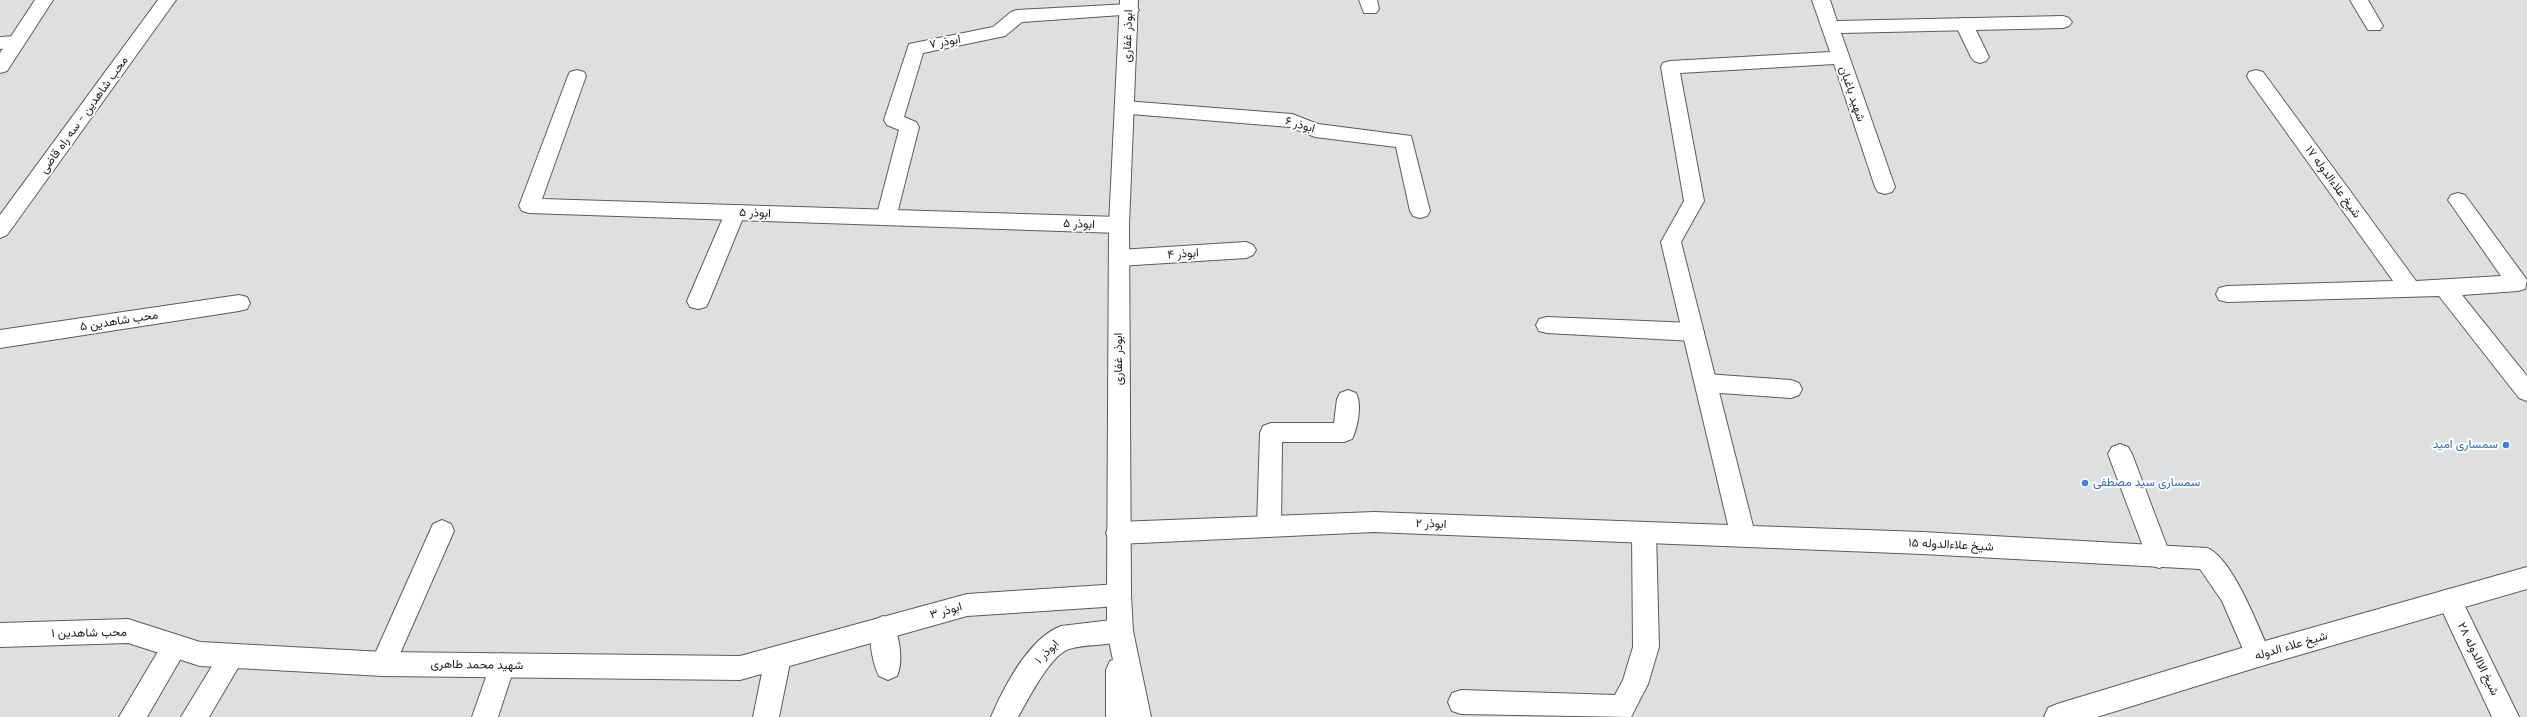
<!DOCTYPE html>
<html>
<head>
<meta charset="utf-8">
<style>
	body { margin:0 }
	canvas { display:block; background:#dddfe1 }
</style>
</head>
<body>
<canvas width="2527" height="717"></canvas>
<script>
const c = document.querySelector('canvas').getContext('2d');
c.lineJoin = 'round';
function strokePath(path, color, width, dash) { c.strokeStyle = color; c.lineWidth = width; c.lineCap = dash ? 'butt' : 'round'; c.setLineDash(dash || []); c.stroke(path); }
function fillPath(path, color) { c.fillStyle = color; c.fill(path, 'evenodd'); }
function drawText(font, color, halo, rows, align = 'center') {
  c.font = font + ' Lora,Vazirmatn,serif'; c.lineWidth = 4; c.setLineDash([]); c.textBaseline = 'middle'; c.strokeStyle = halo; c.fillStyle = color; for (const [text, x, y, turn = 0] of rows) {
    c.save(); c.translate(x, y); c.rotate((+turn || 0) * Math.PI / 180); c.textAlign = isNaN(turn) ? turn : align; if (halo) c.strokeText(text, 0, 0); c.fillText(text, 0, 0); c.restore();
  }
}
const service = new Path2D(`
	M1359 0H1377L1379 9 1376 13H1364Z
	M2350 0H2368L2383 26 2380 30H2368Z
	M1130 4 1136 6 1139 10 1136 14 1022 22 1005 36 923 53 904 117 916 122 919 127 896 218 893 223 886 225 879 223 876 218 899 130 887 125 884 120 909 44 993 27 1011 12 1017 10Z
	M1964 18 1970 20 1973 24 1989 57 1986 61 1980 63 1974 61 1971 57 1955 24 1958 20Z
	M16 36 22 38 25 42 22 46 0 49V37Z
	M1125 101 1292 114 1318 124 1411 136 1430 211 1427 216 1420 218 1413 216 1410 211 1396 147 1315 137 1290 127 1118 113 1116 108 1118 103Z
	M735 206 742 208 745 213 709 301 706 307 698 309 690 307 687 301 725 213 728 208Z
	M1246 242 1253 245 1256 250 1253 255 1246 258 1119 266 1112 264 1109 258 1112 252 1119 250Z
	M1547 317 1693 323 1701 326 1704 332 1701 338 1693 341 1547 333 1539 331 1536 325 1539 319Z
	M1706 374 1791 380 1799 383 1802 389 1799 395 1791 398 1706 392 1698 389 1695 383 1698 377Z
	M1348 390 1356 393C1362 404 1358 427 1352 439L1344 442H1282L1281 527 1277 534 1269 537 1261 534 1257 527 1260 433 1263 426 1271 423H1334L1337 399 1340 393Z
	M2120 444 2128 447 2132 454 2171 557 2168 565 2159 568 2150 565 2147 557 2108 454 2112 447Z
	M442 520 451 524 454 531 392 672 383 676 374 672 370 664 374 656 433 524Z
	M1644 522 1653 526 1656 533 1659 647 1648 684 1631 717 1461 714 1452 711 1448 702 1452 693 1461 690 1615 695 1623 680 1633 647 1632 533 1635 526Z
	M883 616 892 620C899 635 904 661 897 676L888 680 879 676C872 662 867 635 874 620Z
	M1120 619 1129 623 1133 631 1129 639C1110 647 1088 643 1069 649 1050 655 1028 700 1018 717H991C1004 687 1029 638 1061 626Z
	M175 634 184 638 188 646 147 717H119L166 638Z
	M232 644 241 648 245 656 209 717H181L223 648Z
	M778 646 787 650 791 658 779 717H753L765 658 769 650Z
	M502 653 511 657 515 665 498 717H472L493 657Z`);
const minor = new Path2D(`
	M35 0H53L7 71 0 73V53Z
	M158 0H176L7 235 0 238V215Z
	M1812 0H1830L1837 21 2063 16 2069 18 2072 22 2069 26 2063 28 1841 33 1895 187 1892 192 1885 194 1878 192 1875 187 1834 64 1680 73 1704 201 1681 242 1753 526 1922 532 2207 548C2233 558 2259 629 2271 655L2267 663 2258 667 2249 663 2222 601 2200 569 1922 554 1374 532 1118 544 1109 540 1106 533 1109 526 1118 522 1374 512 1728 525 1661 242 1684 201 1661 67 1663 63 1670 61 1830 52Z
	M577 70 584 72 586 76 542 199 1119 217 1126 220 1129 225 1126 230 1119 233 529 213 522 211 519 206 568 76 570 72Z
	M2256 70 2263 72 2416 281 2501 276 2448 200 2451 195 2458 193 2465 195 2527 280 2525 289 2518 291 2462 295 2527 376V401L2519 398 2439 296 2227 302 2219 300 2216 294 2219 288 2227 286 2393 281 2249 80 2247 76 2249 72Z
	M239 295 247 297 250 303 247 309 239 311 0 348V330Z
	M1119 584 1128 587 1131 595 1128 603 1119 606 967 616 740 680 383 676 200 666 128 643 0 647V623L128 619 200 642 383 652 740 656 967 594Z
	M2449 589 2458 592 2519 717H2492L2437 600 2440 592Z`);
const tertiary = new Path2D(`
	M1120 0H1138L1129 225 1131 595 1133 631 1151 717H1106V670L1110 661 1113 660 1107 631V595L1109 225Z`);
const secondary = new Path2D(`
	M2527 567V589L2258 667 2097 717H2044L2048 708 2057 704 2258 643Z`);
strokePath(service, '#5a5c5e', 2);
strokePath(minor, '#5a5c5e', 2);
strokePath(tertiary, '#5a5c5e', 2);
strokePath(secondary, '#5a5c5e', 2);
fillPath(service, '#fff');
fillPath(minor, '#fff');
fillPath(tertiary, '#fff');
fillPath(secondary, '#fff');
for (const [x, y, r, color] of [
	[2506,445,4,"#3f7fe0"],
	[2085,483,4,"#3f7fe0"]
]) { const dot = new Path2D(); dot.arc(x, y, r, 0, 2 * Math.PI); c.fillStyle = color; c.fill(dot); strokePath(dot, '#fff', 1.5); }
drawText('12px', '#1a1b1c', '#fff', [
	["ابوذر غفاری",1128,36,-88],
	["ابوذر ۷",945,42,-10],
	["شهید باغبان",1852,94,71],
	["محب شاهدین - سه راه قاضی",84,115,-54],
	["ابوذر ۶",1300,125,16],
	["شیخ علاءالدوله ۱۷",2333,182,54],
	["ابوذر ۵",755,213,2],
	["ابوذر ۵",1079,224,2],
	["ابوذر ۴",1183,254,-4],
	["محب شاهدین ۵",119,321,-9],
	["ابوذر غفاری",1119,359,-90],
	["ابوذر ۲",1431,524,2],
	["شیخ علاءالدوله ۱۵",1951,545,3],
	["ابوذر ۳",946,611,-16],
	["محب شاهدین ۱",89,633,-1],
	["شیخ علاء الدوله",2291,646,-16],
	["ابوذر ۱",1047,652,-45],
	["شیخ الاالدوله ۲۸",2478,659,64],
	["شهید محمد طاهری",477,665,1]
]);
drawText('12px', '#366cbe', '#fff', [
	["سمساری امید",2498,445],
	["سمساری سید مصطفی",2093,483,"left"]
], 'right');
</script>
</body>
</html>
